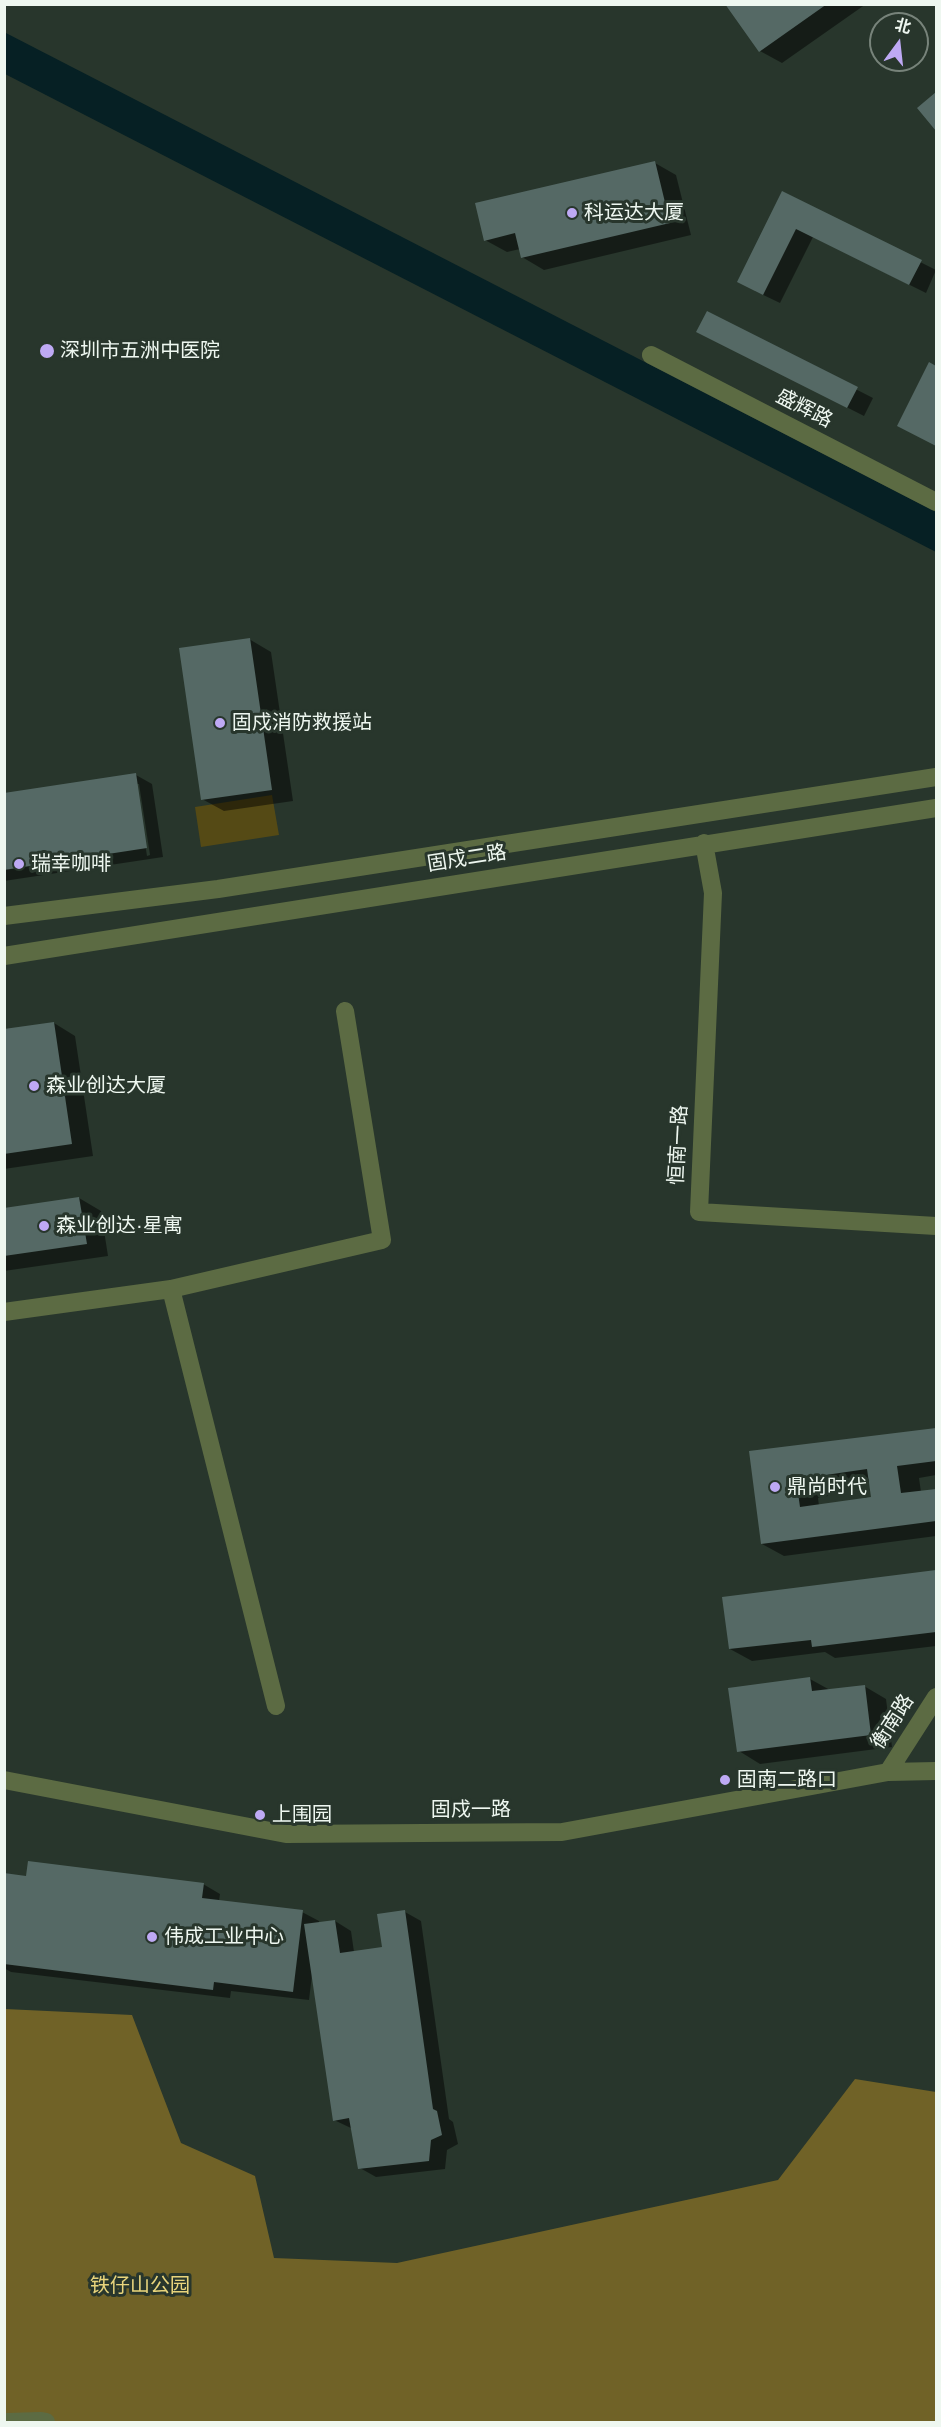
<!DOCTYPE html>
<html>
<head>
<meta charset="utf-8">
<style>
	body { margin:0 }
	#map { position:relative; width:941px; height:2427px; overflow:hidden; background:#28362c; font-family:Arial,"Noto Sans SC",sans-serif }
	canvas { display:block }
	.frame { position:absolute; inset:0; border:6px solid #eef7f0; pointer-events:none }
	.north { position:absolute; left:869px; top:12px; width:60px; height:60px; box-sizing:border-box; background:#28362c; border:2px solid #77837a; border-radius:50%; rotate:15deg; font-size:16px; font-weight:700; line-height:24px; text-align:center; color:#eef7f0 }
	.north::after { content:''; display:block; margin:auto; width:21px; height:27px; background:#bea9f4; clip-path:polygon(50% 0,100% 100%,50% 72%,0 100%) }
</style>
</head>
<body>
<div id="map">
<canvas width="941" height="2427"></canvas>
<div class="frame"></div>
<div class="north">北</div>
</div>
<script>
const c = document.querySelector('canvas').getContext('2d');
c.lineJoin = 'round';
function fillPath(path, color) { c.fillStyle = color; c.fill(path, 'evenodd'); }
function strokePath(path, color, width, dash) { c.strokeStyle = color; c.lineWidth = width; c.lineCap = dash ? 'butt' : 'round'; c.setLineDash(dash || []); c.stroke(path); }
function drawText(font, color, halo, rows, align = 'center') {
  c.font = font + ' Arial,"Noto Sans SC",sans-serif'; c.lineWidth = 6; c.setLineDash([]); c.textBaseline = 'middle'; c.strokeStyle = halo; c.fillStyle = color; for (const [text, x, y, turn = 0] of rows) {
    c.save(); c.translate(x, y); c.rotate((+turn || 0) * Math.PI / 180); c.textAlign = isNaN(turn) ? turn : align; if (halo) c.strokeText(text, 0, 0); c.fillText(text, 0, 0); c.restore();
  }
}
fillPath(new Path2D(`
	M272 795 279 835 201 847 195 807Z`), '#554a15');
fillPath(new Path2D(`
	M5 2009 132 2015 181 2143 255 2176 274 2258 397 2263 778 2180 855 2079 936 2092V2422H5Z`), '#706227');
fillPath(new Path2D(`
	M4 32 936 512V552L5 74Z`), '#062024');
fillPath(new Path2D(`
	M728 4H866L782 63 760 51Z
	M655 163 676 175 691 235 544 270 522 257 520 249 507 252 485 240Z
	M783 193 936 270 926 293 813 237 780 303 755 291Z
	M707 313 873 398 864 416 698 332Z
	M929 364 936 368V445L915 434Z
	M249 639 271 652 293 801 224 811 202 799Z
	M136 775 152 784 163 857 4 881V795ZM136 784H139L150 855 147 856Z
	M54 1023 75 1036 93 1156 4 1169V1030Z
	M79 1198 101 1211 108 1256 4 1271V1209Z
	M936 1430V1475L919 1478 921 1492 936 1490V1536L784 1556 762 1544 751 1452ZM871 1484 873 1498 819 1506 818 1498 828 1496 827 1490Z
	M936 1572V1646L835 1658 825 1652 752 1661 730 1649 724 1598Z
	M810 1679 830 1690 864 1686 886 1699 892 1747 760 1764 739 1751Z
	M28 1877 203 1884 220 1894 219 1901 302 1912 319 1921V1924L335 1921 351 1931 354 1952 384 1948 405 1912 421 1921 449 2119 453 2122 458 2144 447 2150 445 2169 376 2177 360 2168 353 2129 334 2120 312 1975 309 2000 231 1991 230 1998 11 1972 4 1968V1885Z`), '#0007');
fillPath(new Path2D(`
	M725 4H827L759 52Z
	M936 92V131L917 108Z
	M655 161 670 223 521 258 515 233 484 241 475 203Z
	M782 191 922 260 909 285 796 229 763 295 737 282Z
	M707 311 858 387 847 408 696 332Z
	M929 362 936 366V446L897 426Z
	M250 638 272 790 201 800 179 648Z
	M136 773 147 848 4 870V793Z
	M54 1022 72 1144 4 1154V1029Z
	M79 1197 87 1244 4 1256V1208Z
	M936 1428V1461L897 1466 901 1493 936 1489V1521L761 1544 749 1451ZM867 1469 871 1497 800 1507 797 1486 807 1484 805 1478Z
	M936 1570V1632L812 1647 811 1640 729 1649 722 1597Z
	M810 1677 812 1691 865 1685 871 1735 737 1752 728 1688Z
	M28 1861 204 1883 202 1898 303 1910 293 1992 214 1982 213 1990 4 1964V1873L26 1876Z
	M405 1910 433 2109 437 2111 442 2135 431 2140 429 2161 358 2169 349 2118 333 2121 304 1924 335 1920 340 1953 382 1947 377 1914Z`), '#556965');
strokePath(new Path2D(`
	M651 355 936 502
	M704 843 713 893 699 1212 936 1226
	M4 916 218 889 936 777
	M4 956 936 808
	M171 1289 276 1706
	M4 1312 171 1289 382 1240 345 1011
	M888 1772 936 1697
	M4 1780 286 1834 562 1832 888 1772 936 1771
	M7 2422 40 2421 46 2422`), '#5c6b43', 18);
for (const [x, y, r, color] of [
	[572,213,6,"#bea9f4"],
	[47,351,8,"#bea9f4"],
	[220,723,6,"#bea9f4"],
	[19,864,6,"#bea9f4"],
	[34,1086,6,"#bea9f4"],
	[44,1226,6,"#bea9f4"],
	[775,1487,6,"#bea9f4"],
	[725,1780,6,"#bea9f4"],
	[260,1815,6,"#bea9f4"],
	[152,1937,6,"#bea9f4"]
]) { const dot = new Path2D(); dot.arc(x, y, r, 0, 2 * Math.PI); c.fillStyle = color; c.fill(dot); strokePath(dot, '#28362c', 2); }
drawText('20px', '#eef7f0', '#28362c', [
	["科运达大厦",584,213],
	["深圳市五洲中医院",60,351],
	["固戍消防救援站",232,723],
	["瑞幸咖啡",31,864],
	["森业创达大厦",46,1086],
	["森业创达·星寓",56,1226],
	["鼎尚时代",787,1487],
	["固南二路口",737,1780],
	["上围园",272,1815],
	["伟成工业中心",164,1937]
], 'left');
drawText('20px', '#eef7f0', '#28362c', [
	["盛辉路",804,409,27],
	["固戍二路",467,859,-9],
	["恒南一路",679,1145,-87],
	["衡南路",893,1722,-57],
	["固戍一路",471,1810]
]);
drawText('20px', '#e8d47c', '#28362c', [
	["铁仔山公园",140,2286]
]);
</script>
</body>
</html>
